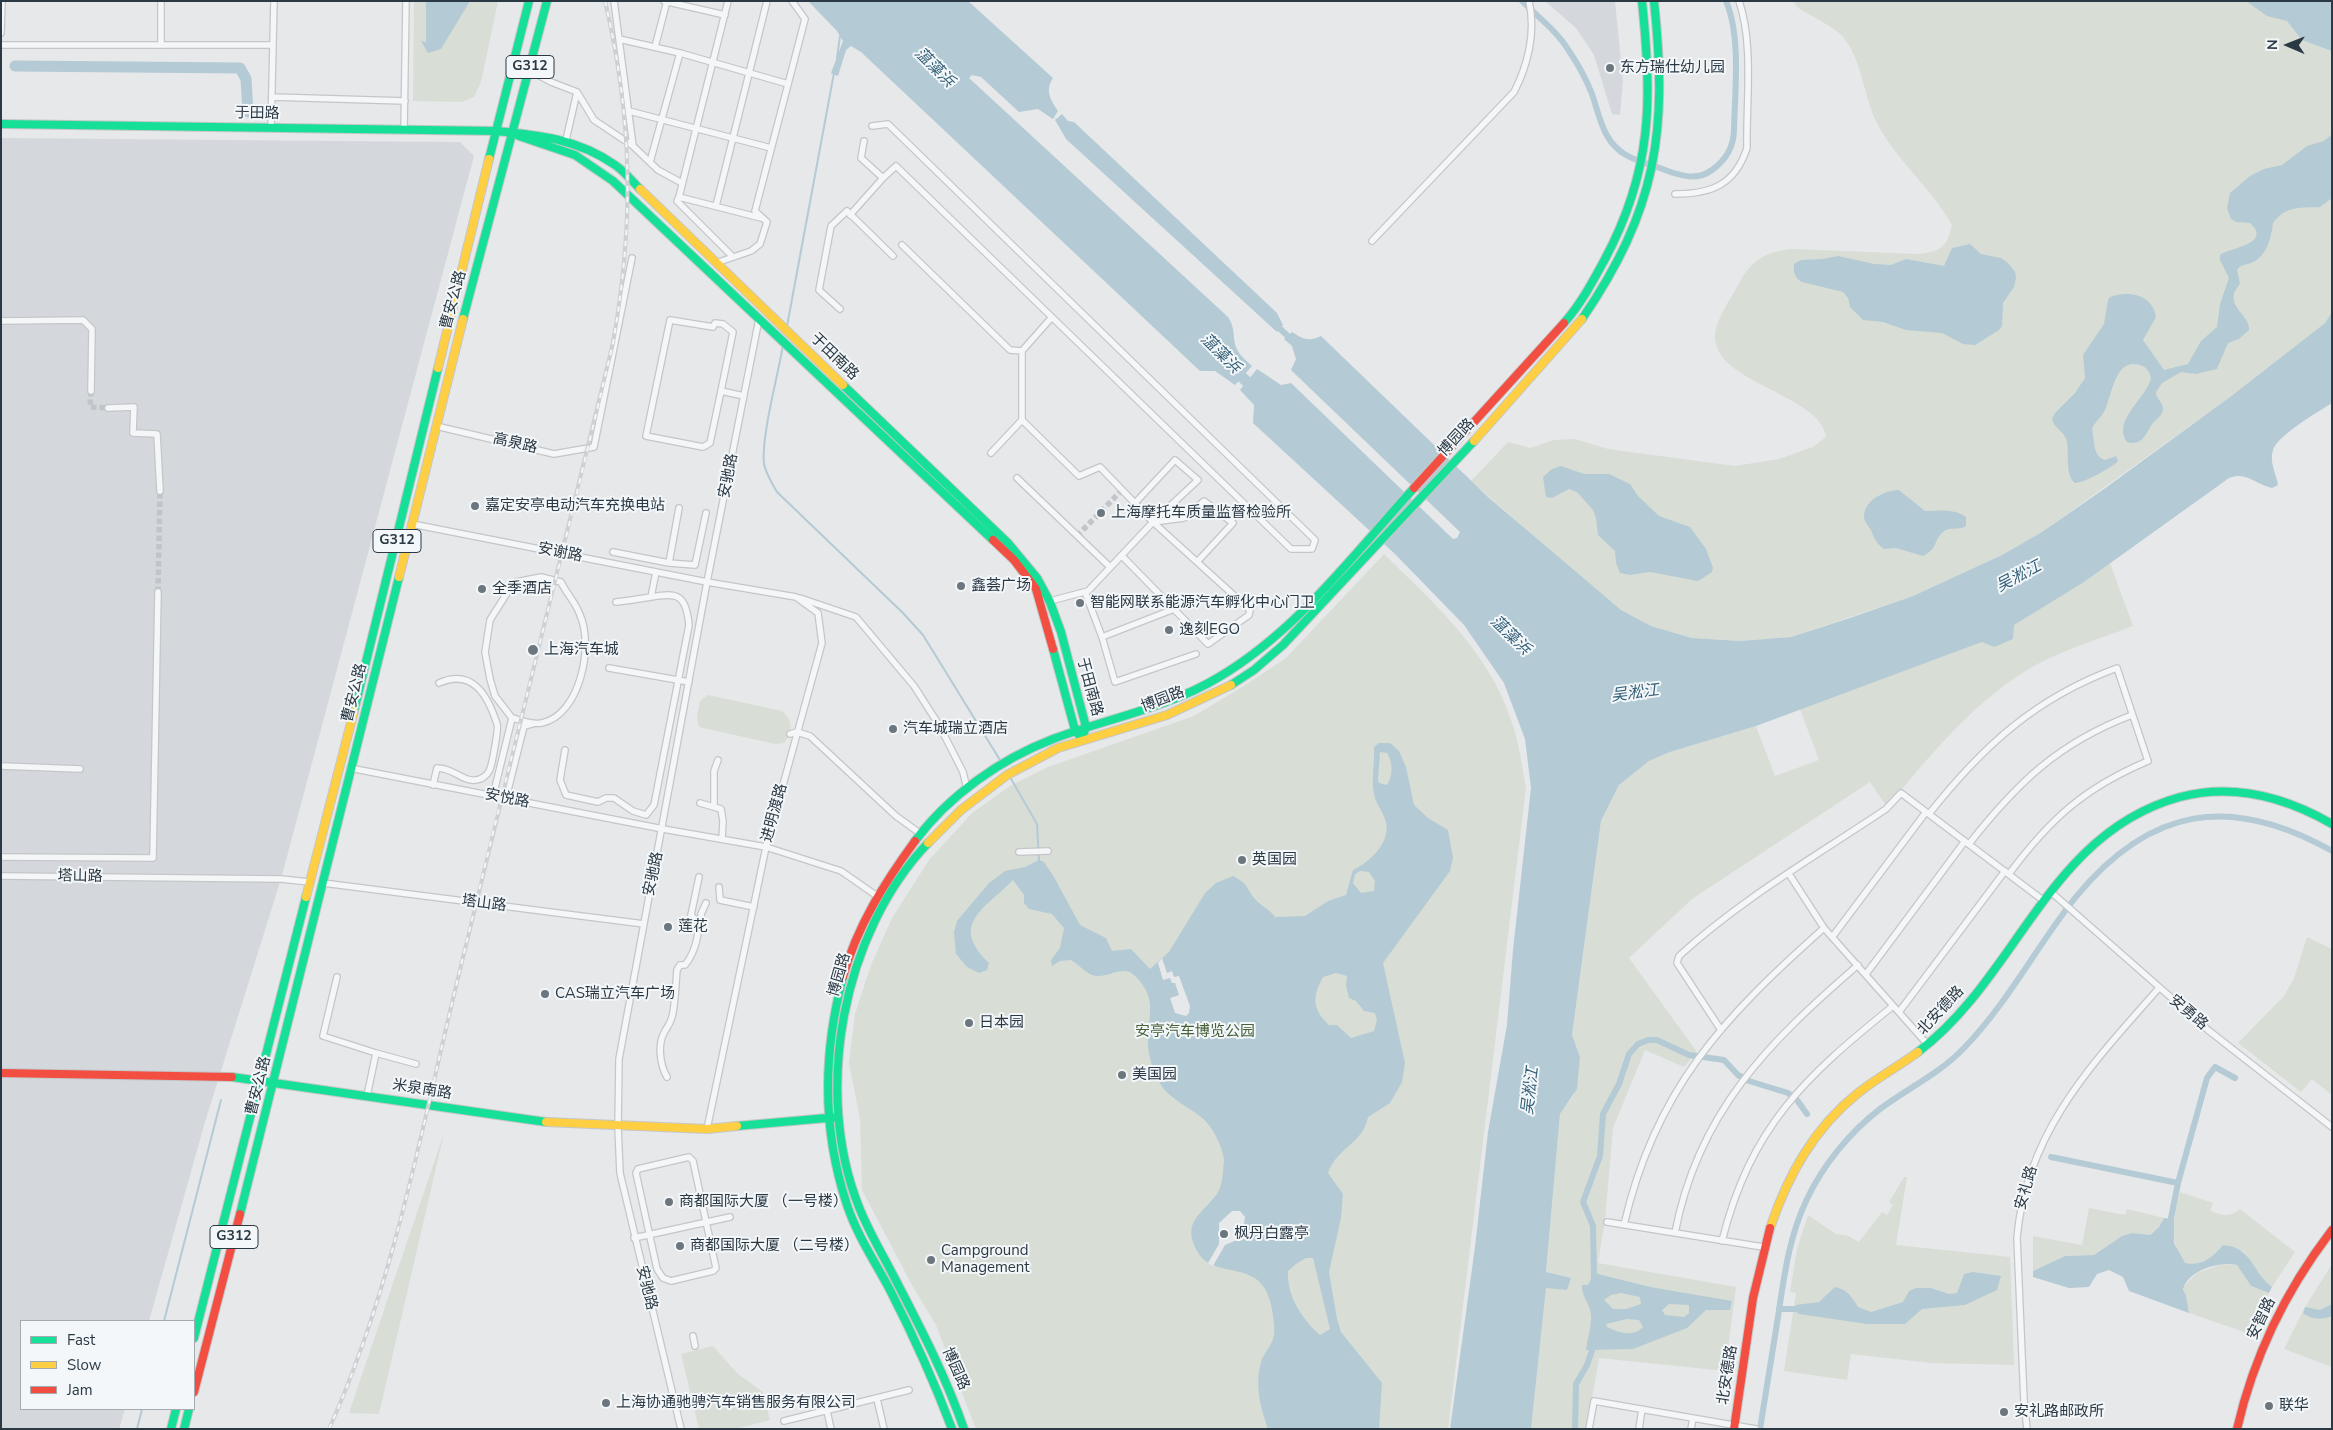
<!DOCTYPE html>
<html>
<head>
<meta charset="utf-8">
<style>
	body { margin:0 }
	#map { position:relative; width:2333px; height:1430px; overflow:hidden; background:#e6e8ea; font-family:"Nunito Sans",sans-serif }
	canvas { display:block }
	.frame { position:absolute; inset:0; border:2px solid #2b3944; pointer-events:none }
	.legend { position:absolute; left:20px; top:1320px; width:175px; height:90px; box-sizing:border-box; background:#f3f7f9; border:1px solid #a3abb1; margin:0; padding:6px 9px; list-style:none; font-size:15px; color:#2b3944 }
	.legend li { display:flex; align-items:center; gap:10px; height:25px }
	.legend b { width:25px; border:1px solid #a3abb1 }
	.north { position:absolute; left:2263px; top:20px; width:50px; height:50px; -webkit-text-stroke:4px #f3f7f9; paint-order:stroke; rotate:271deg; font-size:14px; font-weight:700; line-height:20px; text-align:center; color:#2b3944 }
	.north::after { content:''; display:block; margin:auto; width:18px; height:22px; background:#2b3944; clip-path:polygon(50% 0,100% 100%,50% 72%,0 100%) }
</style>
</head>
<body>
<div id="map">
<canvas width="2333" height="1430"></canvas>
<div class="frame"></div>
<ul class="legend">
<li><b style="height:6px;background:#16e098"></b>Fast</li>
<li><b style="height:6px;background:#ffcf43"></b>Slow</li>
<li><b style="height:6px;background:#f24e42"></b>Jam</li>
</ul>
<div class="north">N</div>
</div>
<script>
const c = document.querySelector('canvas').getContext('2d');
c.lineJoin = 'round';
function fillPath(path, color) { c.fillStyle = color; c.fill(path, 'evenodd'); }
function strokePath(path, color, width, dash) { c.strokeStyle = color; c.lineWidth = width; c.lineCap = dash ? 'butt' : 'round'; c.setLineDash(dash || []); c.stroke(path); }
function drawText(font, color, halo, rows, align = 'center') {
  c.font = font + ' "Nunito Sans","Noto Sans SC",sans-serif'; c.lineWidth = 4; c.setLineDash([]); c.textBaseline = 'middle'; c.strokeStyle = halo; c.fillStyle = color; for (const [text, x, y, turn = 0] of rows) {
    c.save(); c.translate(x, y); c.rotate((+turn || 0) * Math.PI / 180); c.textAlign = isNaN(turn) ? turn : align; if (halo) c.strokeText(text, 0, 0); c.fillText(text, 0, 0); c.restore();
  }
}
fillPath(new Path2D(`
	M1545 1H1615L1623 81 1620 115 1612 114 1594 55 1576 28Z
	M1 138 460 142 474 156 281 879 205 1122 149 1321H21V1409H125L119 1429H1Z`), '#d4d8dd');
fillPath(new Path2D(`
	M414 1H498L481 82 474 97 462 102 413 101Z
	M1793 1H2332V312L2325 323 2230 397 2042 532 2002 555 1913 596 1791 637 1740 641 1692 638 1651 626 1621 610 1600 594 1471 481 1508 442 1530 448 1554 440 1575 439 1608 449 1735 466 1779 459 1813 447 1826 437C1821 395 1715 383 1715 337 1715 319 1734 294 1742 278 1754 258 1770 251 1792 249L1918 254C1941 251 1946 249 1952 225 1931 187 1894 159 1875 119 1864 95 1861 58 1843 37 1835 27 1809 15 1798 8Z
	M1384 554C1433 602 1489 652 1511 720 1519 742 1522 766 1526 788L1448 1429H976L936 1325 912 1285 862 1190 860 1119 849 1063 855 1014 871 965 892 918 929 860 972 813 1010 786 1048 767 1194 716 1247 684 1286 658Z
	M2110 563 2133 626C2097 640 2057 651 2024 672 1970 706 1928 758 1887 807L1870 782 1692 899 1629 958 1697 1052 1684 1067 1645 1050 1613 1128 1605 1220 1598 1263 1736 1287 1725 1371 1599 1358 1587 1429H1531L1546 1287 1570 1279 1546 1272 1560 1114 1574 1095 1580 1057 1572 1035 1601 821 1619 785 1649 761 1670 752 1756 726 1775 776 1819 760 1800 709 1982 642 2084 582Z
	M708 695 782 711C793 720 794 732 784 743L775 744 699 727 697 717 700 701Z
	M2307 937 2332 949V1095L2312 1079 2301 1092 2238 1043 2284 996 2294 978Z
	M444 1133 379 1414 349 1413Z
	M1904 1177H1907L1896 1245 2010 1257 2014 1365 1932 1363 1851 1354 1847 1380 1784 1371 1796 1293 1790 1292 1797 1249 1808 1215 1836 1234 1848 1236 1859 1242 1882 1212 1887 1215 1893 1205 1889 1202Z
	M2180 1192 2213 1203 2210 1211C2222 1215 2229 1218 2240 1209L2295 1252 2272 1287 2263 1279 2243 1251 2223 1245C2212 1258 2202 1266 2185 1263 2168 1240 2173 1218 2180 1192Z
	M2089 1208 2125 1215 2127 1209 2164 1218 2159 1227 2149 1235 2132 1233 2122 1236 2094 1255 2065 1256 2033 1271V1236L2082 1245Z
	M2222 1264 2237 1265 2251 1286 2269 1293 2250 1334 2189 1313 2183 1287 2197 1273Z
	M2332 1264V1367L2284 1349 2305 1307Z
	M713 1346 738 1374 763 1392 770 1420 735 1429H699L681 1354Z`), '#d8ded6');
fillPath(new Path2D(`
	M426 1H470L441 49 428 53 421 41 426 42Z
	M808 1H968L1053 78C1045 90 1050 99 1058 111L1053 119 1038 109 1019 112 981 77 972 75 969 78 1228 317C1237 331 1231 339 1238 351 1241 357 1248 362 1252 366L1235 385 1215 371H1200L861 52 851 46 846 50 838 76 831 73 843 41 837 31Z
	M2246 1H2332V51L2302 40 2287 21 2267 16Z
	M1062 114 1068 121 1074 122 1277 313 1283 325 1277 332 1066 139 1055 120Z
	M2332 134V198L2320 207C2302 208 2286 205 2273 223 2271 238 2267 257 2251 263 2245 265 2240 265 2237 270L2240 283C2239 286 2235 290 2234 293 2230 309 2250 316 2249 330L2239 339 2228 343 2217 369 2196 374 2181 372 2162 383 2156 392C2156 399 2164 403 2163 410 2162 416 2156 419 2153 423 2146 432 2143 447 2127 442 2112 421 2145 399 2151 379 2150 372 2147 367 2140 365 2115 357 2112 395 2105 410 2102 417 2095 421 2092 429 2095 440 2092 456 2105 460L2116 456 2118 461C2115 466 2082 484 2075 483 2065 476 2069 454 2067 442 2065 431 2054 429 2052 419L2055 413 2075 393 2085 378 2083 355 2104 324 2108 300 2110 297C2129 290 2153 295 2156 317L2143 340 2164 370 2188 364 2201 341 2217 327 2220 304 2229 278 2220 260V255C2229 248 2273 244 2250 223L2236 222 2231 219 2227 208 2230 193 2250 176 2264 169 2282 165 2307 146 2324 141Z
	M1970 244 1981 254 2001 258 2008 263 2015 272 2016 278 2014 287 2003 303 2002 326 1999 330 1975 345 1963 344 1942 333 1906 330 1883 322 1863 320 1850 307 1848 298 1843 292 1802 282C1795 278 1793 272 1794 264L1801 260 1822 259 1838 256 1874 264 1891 265 1906 259 1944 266 1952 248Z
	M2332 312V403C2318 412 2278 435 2273 450 2269 462 2276 473 2278 485L2272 488C2254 484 2247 471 2229 478L2084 582 2014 625 2013 639 1994 647 1982 642 1756 726 1670 752 1649 761 1619 785 1601 821 1572 1035 1580 1057 1577 1089 1560 1114 1546 1272 1571 1278 1567 1290 1546 1288 1531 1429H1450L1475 1247 1488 1132 1507 1025 1513 950 1531 788 1525 739 1504 683 1464 625 1395 554 1253 423 1254 405 1240 390 1257 369 1281 385 1291 383 1453 539 1457 538 1460 532 1291 370 1296 359 1292 346 1284 339 1292 332C1303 339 1308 342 1321 336L1488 497 1621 610 1651 626 1692 638 1740 641 1791 637 1850 618 1913 596 2002 555 2042 532 2104 489 2230 397 2325 323Z
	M1561 466 1584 474H1609L1630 484 1638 496 1659 516 1690 527 1706 549 1713 568 1712 572 1698 581 1650 572 1630 575 1620 573 1616 563 1615 551 1598 535 1596 518 1593 510 1577 492 1569 489 1552 498 1546 497 1543 477 1552 469Z
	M1899 490 1925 511C1940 511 1953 508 1966 517V526C1959 531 1949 526 1943 532 1933 541 1938 549 1923 556L1896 548 1884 549C1877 544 1874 538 1871 530 1868 525 1864 522 1864 516 1864 500 1886 490 1899 490Z
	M1379 743H1390L1399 751 1406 767 1414 805 1428 818 1448 830 1453 858 1450 871 1383 963 1405 1063 1402 1082 1390 1103 1368 1117C1363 1144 1337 1147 1328 1173L1343 1194 1341 1218 1329 1272 1337 1319 1341 1332 1382 1383 1379 1429H1268C1260 1405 1254 1384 1262 1359 1265 1352 1271 1346 1273 1339 1276 1330 1273 1318 1272 1309 1263 1254 1214 1283 1197 1251 1181 1222 1202 1214 1217 1194 1223 1185 1223 1170 1224 1161 1224 1155 1221 1148 1219 1143 1206 1107 1175 1109 1159 1082 1153 1071 1148 1055 1148 1043 1148 1015 1158 998 1135 976 1123 963 1107 980 1092 975 1085 972 1078 964 1071 960L1060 961 1052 966 1051 960 1060 948 1064 928 1052 914 1029 909 1024 903V895L1013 880C986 908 948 924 989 963L987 970 979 973 967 967 956 954 954 932 957 921 989 883 1005 871 1025 867 1039 860 1044 862 1054 877 1080 925 1106 938 1112 951 1131 949 1150 969 1169 952 1205 893 1216 883 1233 876C1251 886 1244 886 1255 899 1260 906 1268 907 1275 917L1305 916 1328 901 1346 895 1353 870C1370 862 1393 841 1385 819 1382 810 1375 802 1374 794 1371 779 1375 762 1374 747ZM1380 752 1387 753C1393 762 1393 776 1387 785L1379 783 1378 780ZM1360 871 1369 872 1375 881 1374 891 1361 893 1353 883 1355 874ZM1336 973 1347 976 1346 986 1349 998 1356 1001 1364 1011 1375 1013 1377 1020 1374 1031 1351 1038 1337 1025H1329C1312 1009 1312 997 1323 977ZM1306 1258H1313L1330 1329 1320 1335C1301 1318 1287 1296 1288 1271L1296 1264Z
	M2164 1218 2174 1219V1243L2185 1263C2202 1266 2212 1258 2223 1245 2252 1247 2252 1272 2272 1287L2269 1293 2251 1286 2237 1265C2219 1261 2189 1270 2183 1289L2186 1296 2189 1313 2129 1291 2123 1277 2109 1270 2097 1274 2089 1287 2069 1288 2033 1277V1271L2065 1256 2094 1255 2122 1236 2132 1233 2150 1235 2159 1227Z
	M1973 1272 2001 1276 1997 1290 1965 1305 1922 1309 1905 1324H1867L1799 1314 1796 1312V1305L1819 1302 1835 1287C1848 1290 1851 1296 1858 1307L1871 1312 1903 1302 1909 1291 1916 1288H1931L1949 1294 1957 1293 1964 1274Z
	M1594 1273 1650 1287 1732 1301 1730 1310H1706L1687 1328 1633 1349 1586 1350C1587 1340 1592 1325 1591 1315 1590 1303 1581 1296 1582 1285H1588ZM1621 1293 1640 1297 1641 1304 1626 1309H1613L1604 1300 1611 1295ZM1669 1304 1689 1305V1313L1684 1317 1665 1315 1662 1310ZM1627 1319 1639 1320 1643 1327C1632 1338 1618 1332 1607 1327L1606 1324Z
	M2332 1304V1316C2321 1320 2312 1320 2303 1313L2305 1307 2320 1310Z`), '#b4cad4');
fillPath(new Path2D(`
	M1162 958 1167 973 1172 971 1174 977 1179 976 1190 1006 1189 1013 1186 1016 1175 1013 1170 998 1179 995 1175 983H1172L1170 978 1163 980 1158 963Z
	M1232 1211H1240L1245 1217 1243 1231 1237 1240 1225 1245 1213 1266 1208 1263 1219 1244V1223Z`), '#e6e8ea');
strokePath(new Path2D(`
	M837 58 840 36
	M787 326 834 73
	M783 345C778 376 761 436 764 464 766 474 772 483 777 492L903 613 923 635 1000 760
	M1010 777 1037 824 1039 860
	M164 1321 221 1100
	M137 1429 142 1409`), '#b4cad4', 2);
strokePath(new Path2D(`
	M1522 1C1538 17 1558 32 1569 51 1578 64 1586 79 1592 94 1600 117 1603 142 1626 155 1638 162 1653 165 1665 170 1681 176 1697 181 1712 170 1726 160 1734 146 1734 129 1735 91 1741 36 1726 1
	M1275 324 1293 341
	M2051 1157 2178 1183
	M2171 1218 2178 1183 2207 1078 2215 1067 2235 1078
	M1594 1280 1593 1226 1583 1202 1600 1156 1603 1114 1619 1084 1629 1054 1638 1044 1648 1040H1657L1689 1055 1724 1060 1738 1075 1749 1081 1788 1093 1797 1100 1807 1114
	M1779 1309H1799
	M1575 1429 1576 1384 1587 1365 1594 1345
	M1760 1429C1766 1392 1772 1355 1778 1317 1784 1277 1789 1236 1807 1199 1823 1165 1850 1132 1880 1109 1908 1088 1939 1074 1963 1049 2008 1003 2036 947 2075 898 2150 806 2231 794 2332 851`), '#b4cad4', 6);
strokePath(new Path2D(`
	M15 66 240 68 246 79 248 112
	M1232 367 1258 393`), '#b4cad4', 11);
strokePath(new Path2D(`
	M91 391 90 407 108 408
	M1077 536 1122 490
	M158 592 160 491`), '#c1c5c9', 5.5, [5.5, 3]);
const street = new Path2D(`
	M614 1 633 146 658 170 682 183
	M664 1 725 15
	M1 33 2 1
	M619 39 680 53 650 162
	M1 45H273
	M161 45V1
	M655 47 667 1
	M680 53 788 84
	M529 70 551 82 577 92 594 120 633 146
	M272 97 405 101
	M629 111 771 148
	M872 126 888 124 1315 540 1312 549H1291L896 166 883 178
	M271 128 274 1
	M404 130 406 1
	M566 140 577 92
	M1675 194C1711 194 1735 185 1747 148 1746 103 1754 44 1739 1
	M679 197 728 1
	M716 206 767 1
	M850 215 883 178 861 158 864 141
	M1372 241 1514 92C1528 65 1536 32 1529 1
	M902 245 1010 350 1022 351
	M733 257 677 201 679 197 761 218
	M716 263 751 251 760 244 767 222 755 211 805 19 792 1
	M840 309 819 290 831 226 847 211 893 256
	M1 321 83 320 92 329 91 391
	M721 391 733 332 723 324 715 323 713 327 670 320 646 436 703 447 710 443 721 391 744 396
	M108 408 134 407 133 433 157 434 160 491
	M1022 420 1079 476 1100 467 1153 522 1088 591 1050 601
	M436 426 554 454 594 447 632 258
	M991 453 1022 420V351L1052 317
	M1017 478 1110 567
	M1135 503 1175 460 1198 480 1153 522
	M1153 522 1184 518 1204 501 1233 523 1197 562
	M412 524 707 582 796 597 818 613 822 643 766 847 707 1129
	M613 552 669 563 679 508
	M1122 556 1208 644 1249 615 1250 610 1153 522
	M669 563 695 565 706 513
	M1085 592 1102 637 1174 609
	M651 597 656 572
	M800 598 856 617 914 686 939 725 963 772 967 789
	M1102 637 1115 682 1196 654
	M609 668 689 682
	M790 734 797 732 810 736 896 816 921 834
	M565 750 560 780 566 795 598 802 606 798H614L633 811 646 815 654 805 689 625C686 595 678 592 651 597 639 599 627 601 616 602
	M1 766 80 769
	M350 768 663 829 766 847 841 871 877 896
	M433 785 437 768C454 768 463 782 475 780 481 780 488 775 490 769 492 764 499 728 497 724 488 696 473 668 439 683
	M493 796 512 718 495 696 490 679 485 652 490 620 509 590 516 582 541 577 561 582C566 593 576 603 580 615 594 646 580 715 542 723 532 725 521 720 512 718
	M514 800V797L507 794 524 726 532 724
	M700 803 721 809 723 821 722 839
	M714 806V771L718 760
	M1929 814C1982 747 2035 698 2117 668L2148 761C2084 788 2050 819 2009 874
	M1969 844C2017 783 2058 743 2132 715
	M1019 852 1048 851
	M1 857 153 858 158 592
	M1789 874 1824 928 1928 1045
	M1 876 281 879 309 882
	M323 883 644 924
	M719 887 720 900 754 907
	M2051 892 2208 1030 2332 1127
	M699 924H702L701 914 706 903
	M1833 936 1926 812
	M1866 974 1965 841
	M337 977 323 1036 376 1053 367 1096
	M1899 1012 2005 871
	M1721 1030 1677 963 1679 956C1741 899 1816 856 1886 809L1901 793 2044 901
	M376 1053 416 1064
	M667 1077C660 1065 657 1044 665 1031 668 1026 670 1024 672 1017 675 1006 676 982 677 970L680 965H685C694 954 698 938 699 924L691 915 699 877
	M689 1157 693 1161 716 1268 713 1271 671 1281 663 1278 657 1269 636 1173 638 1169Z
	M1607 1222 1763 1247
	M1624 1225C1655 1089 1724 1017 1824 928
	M1675 1233C1698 1112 1768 1043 1858 965
	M634 1238 730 1217
	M1722 1241C1751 1126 1805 1077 1893 1006
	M693 1336 695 1346
	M877 1399 884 1429
	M827 1411 831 1429
	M784 1421 909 1390
	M681 1429 620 1173 618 1127 619 1059 707 582 759 319
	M1589 1429 1594 1401 1756 1429
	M1639 1429 1642 1409
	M1691 1429 1693 1418
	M2027 1429 2024 1401 2017 1238C2026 1132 2092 1064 2159 988`);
const fast = new Path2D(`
	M1 124 496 131C539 135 578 139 615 165 624 171 632 181 640 189
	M519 136 575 155 613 181 993 540
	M489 159 529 1
	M463 319 547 1
	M1582 319C1657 209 1668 132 1654 1
	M1564 323C1581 304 1593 281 1605 259 1653 169 1652 100 1642 1
	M843 385 1008 543 1037 578 1050 602 1061 632 1086 727 1084 733
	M1053 649 1075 730 1083 740
	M1231 685 1254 670 1283 645 1474 441
	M354 711 438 368
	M915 841C949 795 1001 759 1053 739 1109 718 1168 708 1219 677 1297 631 1354 554 1414 488
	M928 843C842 933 813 1092 859 1207 868 1230 880 1250 891 1271 918 1323 945 1374 964 1429
	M843 977C823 1053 822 1130 847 1205 857 1235 875 1262 890 1290 913 1335 934 1381 952 1429
	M1918 1052C2018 977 2048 833 2180 797 2234 783 2285 797 2332 824
	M232 1077 546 1122
	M737 1126 838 1117
	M240 1214 399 577
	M194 1338 306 897
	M171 1429 176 1409
	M184 1429 189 1409`);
const slow = new Path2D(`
	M640 189 843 385
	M438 368 489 159
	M1474 441 1582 319
	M399 577 463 319
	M928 843 961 810 1007 775 1058 748 1167 715 1231 685
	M306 897 354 711
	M546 1122 707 1129 737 1126
	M1770 1228C1788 1175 1814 1128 1858 1093 1877 1078 1899 1066 1918 1052`);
const jam = new Path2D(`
	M1414 488 1564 323
	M993 540 1014 560 1036 589 1053 649
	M843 977C857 926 885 882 915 841
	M1 1073 232 1077
	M194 1392 240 1214
	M1734 1429 1753 1298 1770 1228
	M2237 1429C2254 1355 2286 1290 2332 1230`);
strokePath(street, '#c4c6c8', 8);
strokePath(fast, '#c4c6c8', 10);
strokePath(slow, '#c4c6c8', 10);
strokePath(jam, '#c4c6c8', 10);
strokePath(street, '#f4f6f7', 5.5);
strokePath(fast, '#16e098', 8);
strokePath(slow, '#ffcf43', 8);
strokePath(jam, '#f24e42', 8);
const rail = new Path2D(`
	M329 1429C395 1282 421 1129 459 974 509 763 563 554 613 343 634 223 633 121 605 1`);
strokePath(rail, '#ced0d2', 4);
strokePath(rail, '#f3f7f9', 2, [5.5]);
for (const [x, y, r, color] of [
	[1610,68,5,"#6c767e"],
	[475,506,5,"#6c767e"],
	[1101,513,5,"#6c767e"],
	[961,586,5,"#6c767e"],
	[482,589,5,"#6c767e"],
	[1080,603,5,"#6c767e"],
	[1169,630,5,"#6c767e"],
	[533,650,6,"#6c767e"],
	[893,729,5,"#6c767e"],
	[1242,860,5,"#6c767e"],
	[668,927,5,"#6c767e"],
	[545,994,5,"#6c767e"],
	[969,1023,5,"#6c767e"],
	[1122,1075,5,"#6c767e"],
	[669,1202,5,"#6c767e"],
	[1224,1234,5,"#6c767e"],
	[680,1246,5,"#6c767e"],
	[931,1260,5,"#6c767e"],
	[606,1403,5,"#6c767e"],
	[2269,1406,5,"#6c767e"],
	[2004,1412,5,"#6c767e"]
]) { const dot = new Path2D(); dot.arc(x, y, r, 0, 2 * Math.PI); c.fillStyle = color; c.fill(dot); strokePath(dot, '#f3f7f9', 2); }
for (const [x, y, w] of [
	[530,67,48],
	[397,541,48],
	[234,1237,48]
]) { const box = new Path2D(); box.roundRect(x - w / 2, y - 11.5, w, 23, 4); c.fillStyle = '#f3f7f9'; c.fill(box); strokePath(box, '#2b3944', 1); }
drawText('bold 14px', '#2b3944', null, [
	["G312",530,67],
	["G312",397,541],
	["G312",234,1237]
]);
drawText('15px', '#2b3944', '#f3f7f9', [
	["东方瑞仕幼儿园",1620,68],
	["嘉定安亭电动汽车充换电站",485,506],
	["上海摩托车质量监督检验所",1111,513],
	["鑫荟广场",971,586],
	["全季酒店",492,589],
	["智能网联系能源汽车孵化中心门卫",1090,603],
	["逸刻EGO",1179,630],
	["上海汽车城",544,650],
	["汽车城瑞立酒店",903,729],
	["英国园",1252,860],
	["莲花",678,927],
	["CAS瑞立汽车广场",555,994],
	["日本园",979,1023],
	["美国园",1132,1075],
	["商都国际大厦 （一号楼）",679,1202],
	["枫丹白露亭",1234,1234],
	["商都国际大厦 （二号楼）",690,1246],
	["Campground",941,1251],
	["Management",941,1268],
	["上海协通驰骋汽车销售服务有限公司",616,1403],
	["联华",2279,1406],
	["安礼路邮政所",2014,1412]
], 'left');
drawText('15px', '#2b3944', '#f3f7f9', [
	["于田路",257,114,1],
	["曹安公路",454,300,-75],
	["于田南路",834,357,44],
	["博园路",1457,438,-47],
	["高泉路",515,444,13],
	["安驰路",729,476,-79],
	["安谢路",560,553,11],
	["于田南路",1089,687,75],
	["曹安公路",355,693,-76],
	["博园路",1163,700,-21],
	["安悦路",507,799,11],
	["进明渡路",775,813,-75],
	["安驰路",654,874,-78],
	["塔山路",80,877,1],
	["塔山路",484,904,7],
	["博园路",840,975,-74],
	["北安德路",1941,1011,-47],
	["安勇路",2188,1013,40],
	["曹安公路",259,1086,-76],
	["米泉南路",422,1090,9],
	["安礼路",2027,1188,-74],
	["安驰路",646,1288,76],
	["安智路",2262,1319,-64],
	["博园路",955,1369,66],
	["北安德路",1728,1375,-81]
]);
drawText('15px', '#476038', '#f3f7f9', [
	["安亭汽车博览公园",1195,1032]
]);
drawText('italic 16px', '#346079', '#f3f7f9', [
	["蕰藻浜",934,68,45],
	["蕰藻浜",1220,354,45],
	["吴淞江",2019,577,-28],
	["蕰藻浜",1510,636,44],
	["吴淞江",1635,694,-7],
	["吴淞江",1531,1091,-83]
]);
</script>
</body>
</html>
